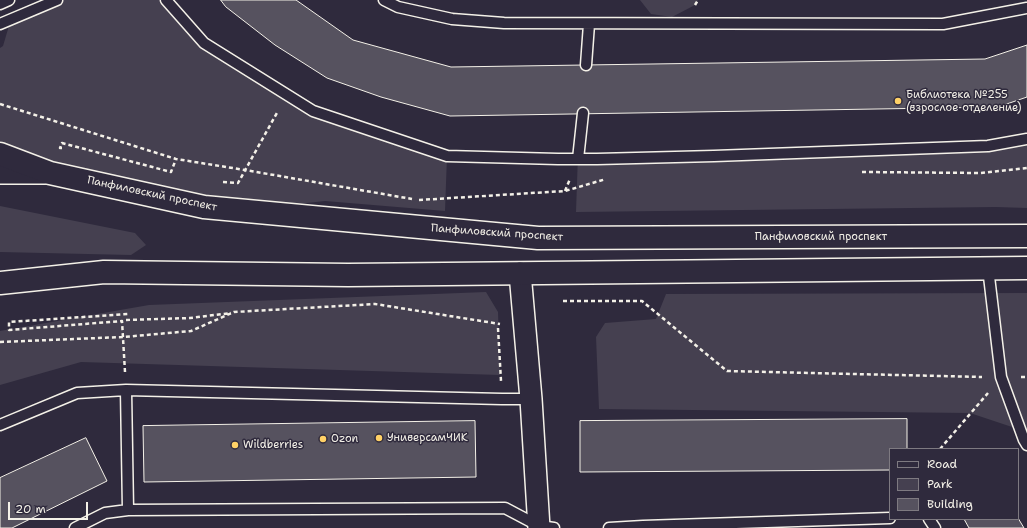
<!DOCTYPE html>
<html>
<head>
<meta charset="utf-8">
<style>
	body { margin:0 }
	#map { position:relative; width:1027px; height:528px; overflow:hidden; background:#2f2a3d; font-family:"Shantell Sans",sans-serif }
	canvas { display:block }
	.legend { position:absolute; left:889px; top:448px; width:130px; height:72px; box-sizing:border-box; background:#2f2a3d; border:1px solid #7e7a81; margin:0; padding:5px 7px; list-style:none; font-size:12px; color:#f4f1e8 }
	.legend li { display:flex; align-items:center; gap:8px; height:20px }
	.legend b { width:20px; border:1px solid #7e7a81 }
	.scale { position:absolute; left:8px; top:502px; width:80px; height:18px; box-sizing:border-box; border:2px solid #f4f1e8; border-top:0; padding-left:5px; font-size:12px; line-height:14px; white-space:nowrap; color:#f4f1e8; -webkit-text-stroke:3px #2f2a3d; paint-order:stroke }
</style>
</head>
<body>
<div id="map">
<canvas width="1027" height="528"></canvas>
<ul class="legend">
<li><b style="height:5px;background:#2f2a3d"></b>Road</li>
<li><b style="height:11px;background:#454050"></b>Park</li>
<li><b style="height:11px;background:#56525f"></b>Building</li>
</ul>
<div class="scale">20 m</div>
</div>
<script>
const c = document.querySelector('canvas').getContext('2d');
c.lineJoin = 'round';
function fillPath(path, color) { c.fillStyle = color; c.fill(path, 'evenodd'); }
function strokePath(path, color, width, dash) { c.strokeStyle = color; c.lineWidth = width; c.lineCap = dash ? 'butt' : 'round'; c.setLineDash(dash || []); c.stroke(path); }
function drawText(font, color, halo, rows, align = 'center') {
  c.font = font + ' "Shantell Sans",sans-serif'; c.lineWidth = 3; c.setLineDash([]); c.textBaseline = 'middle'; c.strokeStyle = halo; c.fillStyle = color; for (const [text, x, y, turn = 0] of rows) {
    c.save(); c.translate(x, y); c.rotate((+turn || 0) * Math.PI / 180); c.textAlign = isNaN(turn) ? turn : align; if (halo) c.strokeText(text, 0, 0); c.fillText(text, 0, 0); c.restore();
  }
}
fillPath(new Path2D(`
	M57 0H166L204 43 314 110 447 156 445 211 325 201 280 206 189 196 65 170 5 144 0 141V48L3 46 11 19Z
	M640 0H698L695 5 672 17 651 14Z
	M1027 141V208L996 207 576 212 578 154 643 155Z
	M0 206 135 233 146 245 131 255 0 252Z
	M486 292 498 312 500 375 81 362 0 385V331L149 305Z
	M1027 293V432L970 413 599 409 596 337 605 323 656 319 666 294Z`), '#454050');
const building = new Path2D(`
	M221 0H296L353 40 451 67 985 59 1027 45V97L998 107 450 116 381 97 327 78 275 45 226 7Z
	M907 419V449H890V470L580 472V421Z
	M475 421 476 477 144 482 143 426Z
	M86 438 107 481 12 528H0V478Z
	M1018 518 1024 528H969L964 519H1018Z`);
fillPath(building, '#56525f');
strokePath(building, '#f4f1e8', 1);
const lane = new Path2D(`
	M166 0 204 43 313 111 447 156 558 159H597L714 156 988 146 1027 139
	M384 0 398 7 452 19 504 23 943 24 1027 8
	M0 4 9 0
	M0 24 57 0
	M586 65 589 24
	M578 159 583 113
	M988 268 1001 377 1024 440 1027 445
	M126 390 128 510
	M0 425 77 393 126 390 502 399H531
	M929 519 935 528
	M75 528 105 513 128 510 505 508 539 526 554 528
	M609 528 643 526 890 518`);
const street = new Path2D(`
	M0 173H45
	M520 273 531 399 539 528`);
const primary = new Path2D(`
	M0 154 50 173 204 207 538 238 1027 236
	M0 283 104 272 348 275 1027 268`);
strokePath(lane, '#f4f1e8', 13);
strokePath(street, '#f4f1e8', 24);
strokePath(primary, '#f4f1e8', 25);
strokePath(new Path2D(`
	M695 5 698 0
	M0 104 176 159 245 170 412 199
	M62 148H60L62 143 171 172 176 159
	M862 172 980 173 1027 168
	M223 182 238 183 278 111
	M565 191 570 179
	M419 200 565 191 606 179
	M563 301H642L727 371 982 377
	M126 320 190 318 231 313
	M498 328 501 381
	M0 342 123 337 191 331 234 312 375 304 500 324
	M125 372 122 321 9 330V322L128 314
	M1021 377H1027
	M940 449 988 393`), '#f4f1e8', 2.5, [4, 3]);
strokePath(lane, '#2f2a3d', 10);
strokePath(street, '#2f2a3d', 21);
strokePath(primary, '#2f2a3d', 22);
for (const [x, y, r, color] of [
	[898,101,4,"#ffd166"],
	[379,438,4,"#ffd166"],
	[323,439,4,"#ffd166"],
	[235,445,4,"#ffd166"]
]) { const dot = new Path2D(); dot.arc(x, y, r, 0, 2 * Math.PI); c.fillStyle = color; c.fill(dot); strokePath(dot, '#2f2a3d', 1.5); }
drawText('11px', '#f4f1e8', '#2f2a3d', [
	["Библиотека №255",906,95],
	["(взрослое отделение)",906,108],
	["УниверсамЧИК",387,438],
	["Ozon",331,439],
	["Wildberries",243,445]
], 'left');
drawText('11px', '#f4f1e8', '#2f2a3d', [
	["Панфиловский проспект",152,194,12],
	["Панфиловский проспект",497,233,4],
	["Панфиловский проспект",821,237]
]);
</script>
</body>
</html>
